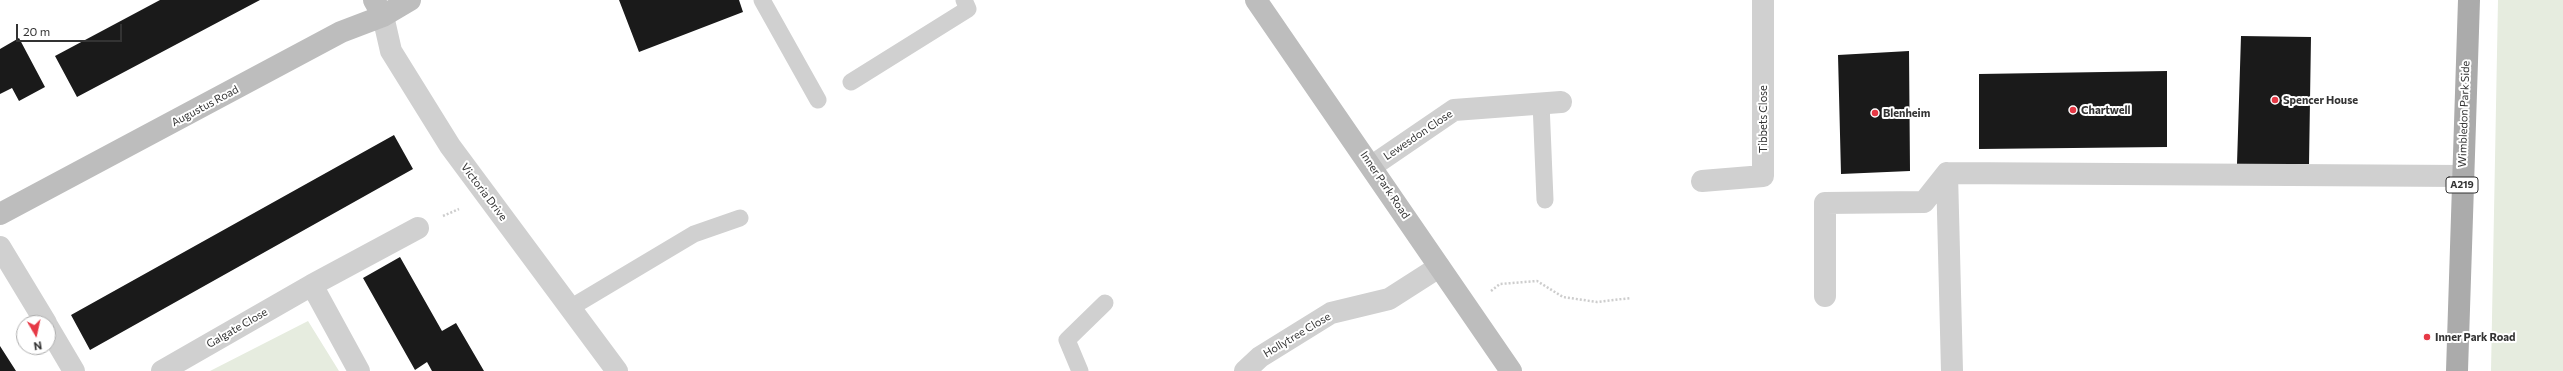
<!DOCTYPE html>
<html>
<head>
<meta charset="utf-8">
<style>
	body { margin:0 }
	#map { position:relative; width:2563px; height:371px; overflow:hidden; background:#fff; font-family:Commissioner,sans-serif }
	canvas { display:block }
	.north { position:absolute; left:16px; top:315px; width:40px; height:40px; box-sizing:border-box; background:#fff; border:1px solid #adadad; border-radius:50%; rotate:171deg; font-size:11px; font-weight:700; line-height:16px; text-align:center; color:#333 }
	.north::after { content:''; display:block; margin:auto; width:14px; height:18px; background:#e63946; clip-path:polygon(50% 0,100% 100%,50% 72%,0 100%) }
	.scale { position:absolute; left:16px; top:24px; width:106px; height:18px; box-sizing:border-box; border:2px solid #333; border-top:0; padding-left:5px; font-size:12px; line-height:14px; white-space:nowrap; color:#333; -webkit-text-stroke:3px #fff; paint-order:stroke }
</style>
</head>
<body>
<div id="map">
<canvas width="2563" height="371"></canvas>
<div class="north">N</div>
<div class="scale">20 m</div>
</div>
<script>
const c = document.querySelector('canvas').getContext('2d');
c.lineJoin = 'round';
function fillPath(path, color) { c.fillStyle = color; c.fill(path, 'evenodd'); }
function strokePath(path, color, width, dash) { c.strokeStyle = color; c.lineWidth = width; c.lineCap = dash ? 'butt' : 'round'; c.setLineDash(dash || []); c.stroke(path); }
function drawText(font, color, halo, rows, align = 'center') {
  c.font = font + ' Commissioner,sans-serif'; c.lineWidth = 4; c.setLineDash([]); c.textBaseline = 'middle'; c.strokeStyle = halo; c.fillStyle = color; for (const [text, x, y, turn = 0] of rows) {
    c.save(); c.translate(x, y); c.rotate((+turn || 0) * Math.PI / 180); c.textAlign = isNaN(turn) ? turn : align; if (halo) c.strokeText(text, 0, 0); c.fillText(text, 0, 0); c.restore();
  }
}
fillPath(new Path2D(`
	M2498 0H2563V371H2491Z
	M308 321 339 371H210Z`), '#e6ecdf');
fillPath(new Path2D(`
	M160 0H260L77 97 55 56Z
	M619 0H739L743 12 639 52Z
	M2241 36 2311 37 2309 164H2237Z
	M19 38 45 87 19 101 12 88 0 94V49Z
	M1909 51 1910 171 1841 174 1838 55Z
	M2167 71V147L1979 149V74Z
	M394 135 413 169 90 350 71 315Z
	M400 257 442 331 456 323 484 371H432L427 362 415 370 363 278Z
	M0 346 16 371H0Z`), '#1a1a1a');
strokePath(new Path2D(`
	M443 216 459 209
	M1491 291 1500 284 1537 281 1563 297 1597 302 1631 298`), '#cdcdcd', 2.5, [2, 2]);
strokePath(new Path2D(`
	M762 0 818 100
	M851 82 968 9 964 0
	M1541 103 1545 200
	M570 308 694 234 740 218
	M1080 371 1067 340 1105 303`), '#d0d0d0', 17);
strokePath(new Path2D(`
	M383 16 391 51 450 146 617 371
	M1372 166 1454 110 1561 102
	M1702 181 1763 176V0
	M0 247 46 323
	M312 285 418 228
	M1825 296V203L1924 202 1947 173
	M48 327 74 371
	M162 371 312 285 359 371
	M1245 371 1260 357 1331 313 1389 299 1439 267
	M1952 371 1947 173 2462 176`), '#d0d0d0', 22);
strokePath(new Path2D(`
	M374 0 383 16
	M1256 0 1511 371
	M0 214 341 32 383 16 410 0`), '#bdbdbd', 22);
strokePath(new Path2D(`
	M2457 371 2469 0`), '#ababab', 22);
for (const [x, y, r, color] of [
	[2275,100,4,"#e63946"],
	[2073,110,4,"#e63946"],
	[1875,113,4,"#e63946"],
	[2427,337,4,"#e63946"]
]) { const dot = new Path2D(); dot.arc(x, y, r, 0, 2 * Math.PI); c.fillStyle = color; c.fill(dot); strokePath(dot, '#fff', 1.5); }
for (const [x, y, w] of [
	[2462,185,32]
]) { const box = new Path2D(); box.roundRect(x - w / 2, y - 8, w, 16, 3); c.fillStyle = '#fff'; c.fill(box); strokePath(box, '#333', 1); }
drawText('bold 10px', '#333', null, [
	["A219",2462,185]
]);
drawText('bold 11px', '#333', '#fff', [
	["Spencer House",2283,100],
	["Chartwell",2081,110],
	["Blenheim",1883,113],
	["Inner Park Road",2435,337]
], 'left');
drawText('11px', '#333', '#fff', [
	["Augustus Road",205,106,-28],
	["Wimbledon Park Side",2464,114,-88],
	["Tibbets Close",1763,119,-90],
	["Lewesdon Close",1418,135,-34],
	["Inner Park Road",1385,185,56],
	["Victoria Drive",484,192,53],
	["Galgate Close",237,328,-30],
	["Hollytree Close",1297,335,-31]
]);
</script>
</body>
</html>
